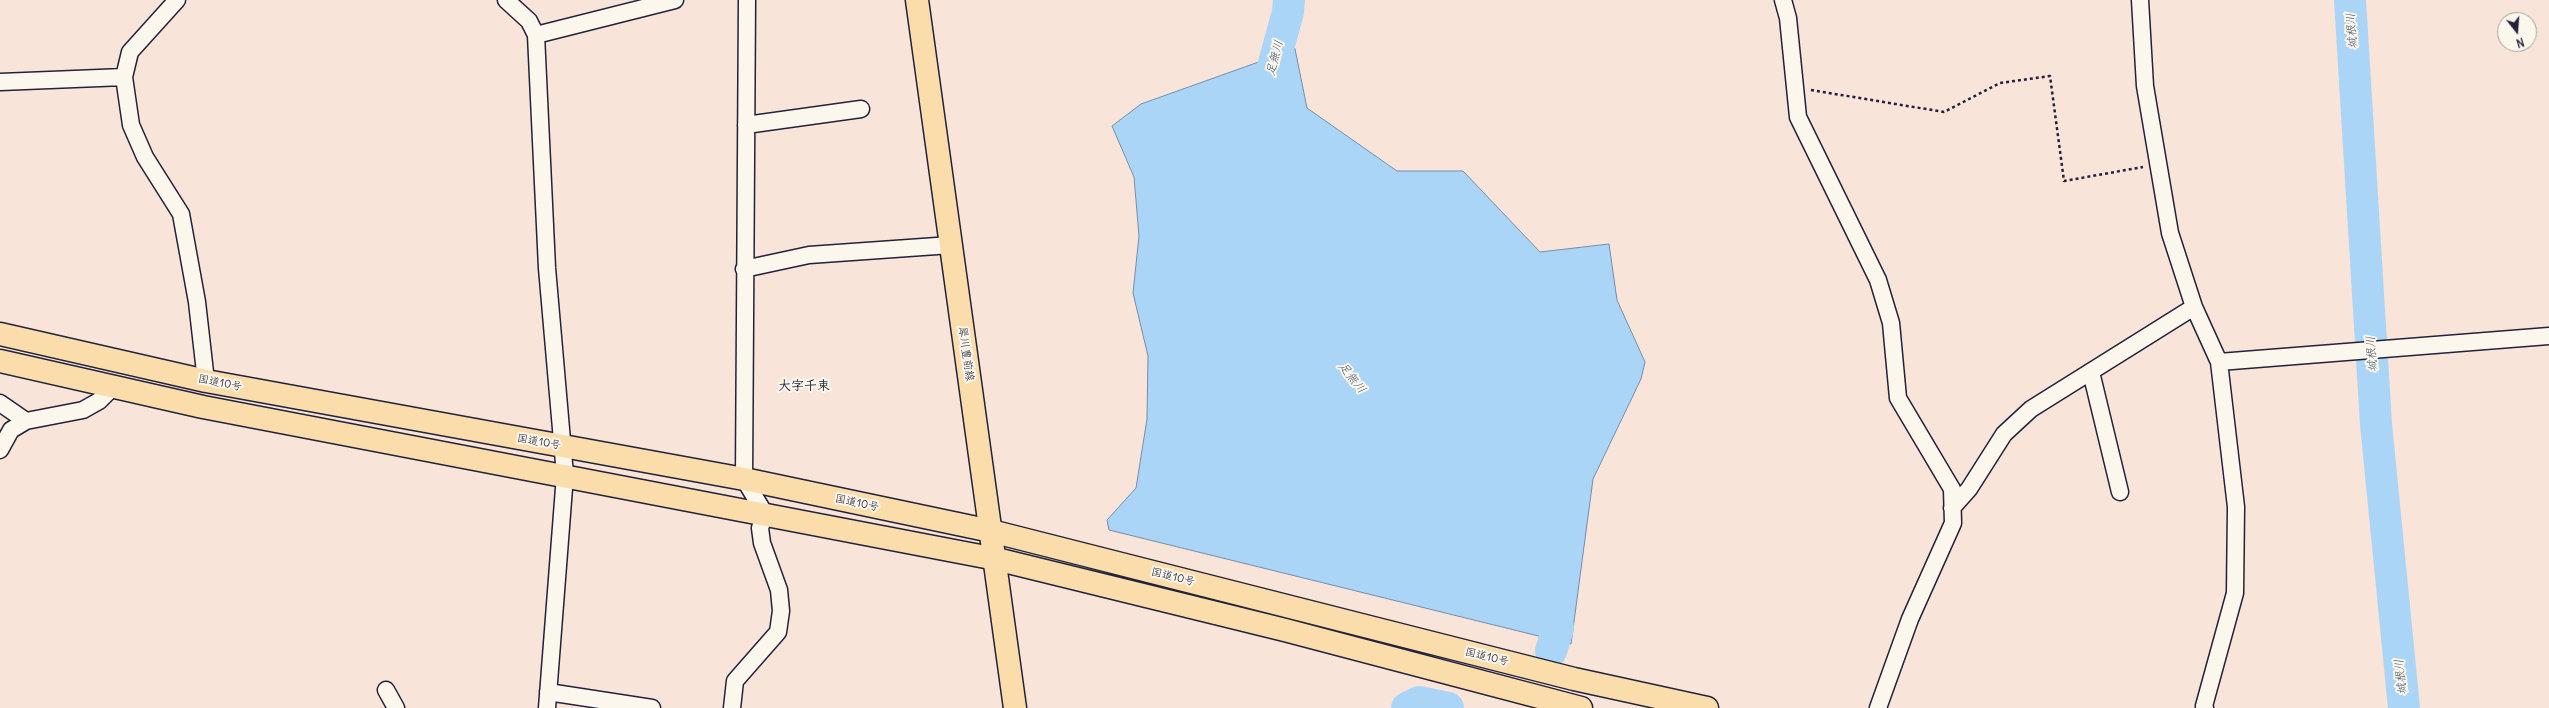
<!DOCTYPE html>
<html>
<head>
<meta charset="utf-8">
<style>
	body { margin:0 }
	#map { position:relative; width:2549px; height:708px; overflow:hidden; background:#f8e4d9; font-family:Delius,sans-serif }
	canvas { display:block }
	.north { position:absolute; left:2497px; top:12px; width:40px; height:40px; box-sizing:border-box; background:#fbf7ec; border:1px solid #a4a2a5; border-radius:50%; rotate:163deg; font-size:11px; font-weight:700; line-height:16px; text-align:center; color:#22223b }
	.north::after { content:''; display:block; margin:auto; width:14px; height:18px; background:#22223b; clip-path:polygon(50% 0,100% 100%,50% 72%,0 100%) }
</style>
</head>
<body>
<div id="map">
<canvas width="2549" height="708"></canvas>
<div class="north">N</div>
</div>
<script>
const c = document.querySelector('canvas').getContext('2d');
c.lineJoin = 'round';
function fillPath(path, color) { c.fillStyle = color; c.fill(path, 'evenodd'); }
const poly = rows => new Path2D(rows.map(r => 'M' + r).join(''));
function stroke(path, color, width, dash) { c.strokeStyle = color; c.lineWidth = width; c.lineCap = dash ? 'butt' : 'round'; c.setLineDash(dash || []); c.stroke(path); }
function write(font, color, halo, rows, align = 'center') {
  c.font = font + ' Delius,"Klee One",sans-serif'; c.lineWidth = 4; c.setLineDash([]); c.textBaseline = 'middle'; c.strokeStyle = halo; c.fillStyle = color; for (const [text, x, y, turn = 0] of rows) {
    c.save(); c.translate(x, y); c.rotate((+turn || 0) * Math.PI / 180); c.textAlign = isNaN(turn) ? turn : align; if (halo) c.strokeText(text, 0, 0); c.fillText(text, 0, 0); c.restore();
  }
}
const water = poly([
	[1295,49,1307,108,1397,171,1463,171,1540,252,1609,244,1617,300,1645,362,1641,379,1593,479,1571,644,1109,530,1107,520,1136,488,1147,419,1148,356,1133,293,1139,236,1134,177,1112,126,1141,104,1295,49]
]);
fillPath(water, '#abd5f6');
stroke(water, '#748dab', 1);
stroke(poly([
	[2350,0,2376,424,2404,708],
	[1270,98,1269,81,1288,12,1289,0],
	[1538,603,1558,628,1551,651],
	[1407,708,1419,702,1448,708]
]), '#abd5f6', 32);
const minor = poly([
	[177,0,130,52,124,77,131,125,145,157,181,214,197,302,206,381],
	[506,0,529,21,536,35,547,268,565,475,547,708],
	[1783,0,1788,18,1798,117,1878,280,1891,323,1898,398,1952,489,1953,523,1910,619,1878,708],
	[2140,0,2145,86,2170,233,2194,307,2219,362,2236,507,2235,593,2204,706,2205,708],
	[536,35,675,0],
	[0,82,124,77],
	[746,125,861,109],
	[744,269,809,255,951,245],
	[2219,362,2549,336],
	[2091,372,2120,492],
	[0,403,26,421],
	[0,450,11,430,26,421,83,410,99,401,112,388],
	[1952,508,1969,489,2004,434,2031,409,2194,307],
	[386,690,396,708],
	[548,692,652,708],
	[732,708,735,681,778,632,781,611,779,590,762,543,760,528,765,514,744,479,747,0]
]);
const primary = poly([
	[917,0,1015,708]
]);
const trunk = poly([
	[0,334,206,381,744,479,991,531,1574,679,1707,708],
	[0,361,203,407,996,559,1285,630,1581,708]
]);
stroke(minor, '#22223b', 19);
stroke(primary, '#22223b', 25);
stroke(trunk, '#22223b', 25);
stroke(poly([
	[1811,90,1944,112,2000,83,2050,76,2064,181,2143,167]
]), '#22223b', 2.5, [3, 3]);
stroke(minor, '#fbf7ec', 16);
stroke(primary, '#faddab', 22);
stroke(trunk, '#faddab', 22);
write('11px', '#22223b', '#fbf7ec', [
	["犀川豊前線",966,354,82],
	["国道10号",220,383,11],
	["国道10号",539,442,10],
	["国道10号",857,503,12],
	["国道10号",1173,577,14],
	["国道10号",1487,657,14]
]);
write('italic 12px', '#4b5873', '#fbf7ec', [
	["城根川",2352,31,-94],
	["足無川",1275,58,-76],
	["城根川",2372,354,-94],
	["足無川",1352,378,51],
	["城根川",2401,677,-96]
]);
write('bold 13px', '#22223b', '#fbf7ec', [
	["大字千束",804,386]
]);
</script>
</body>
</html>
